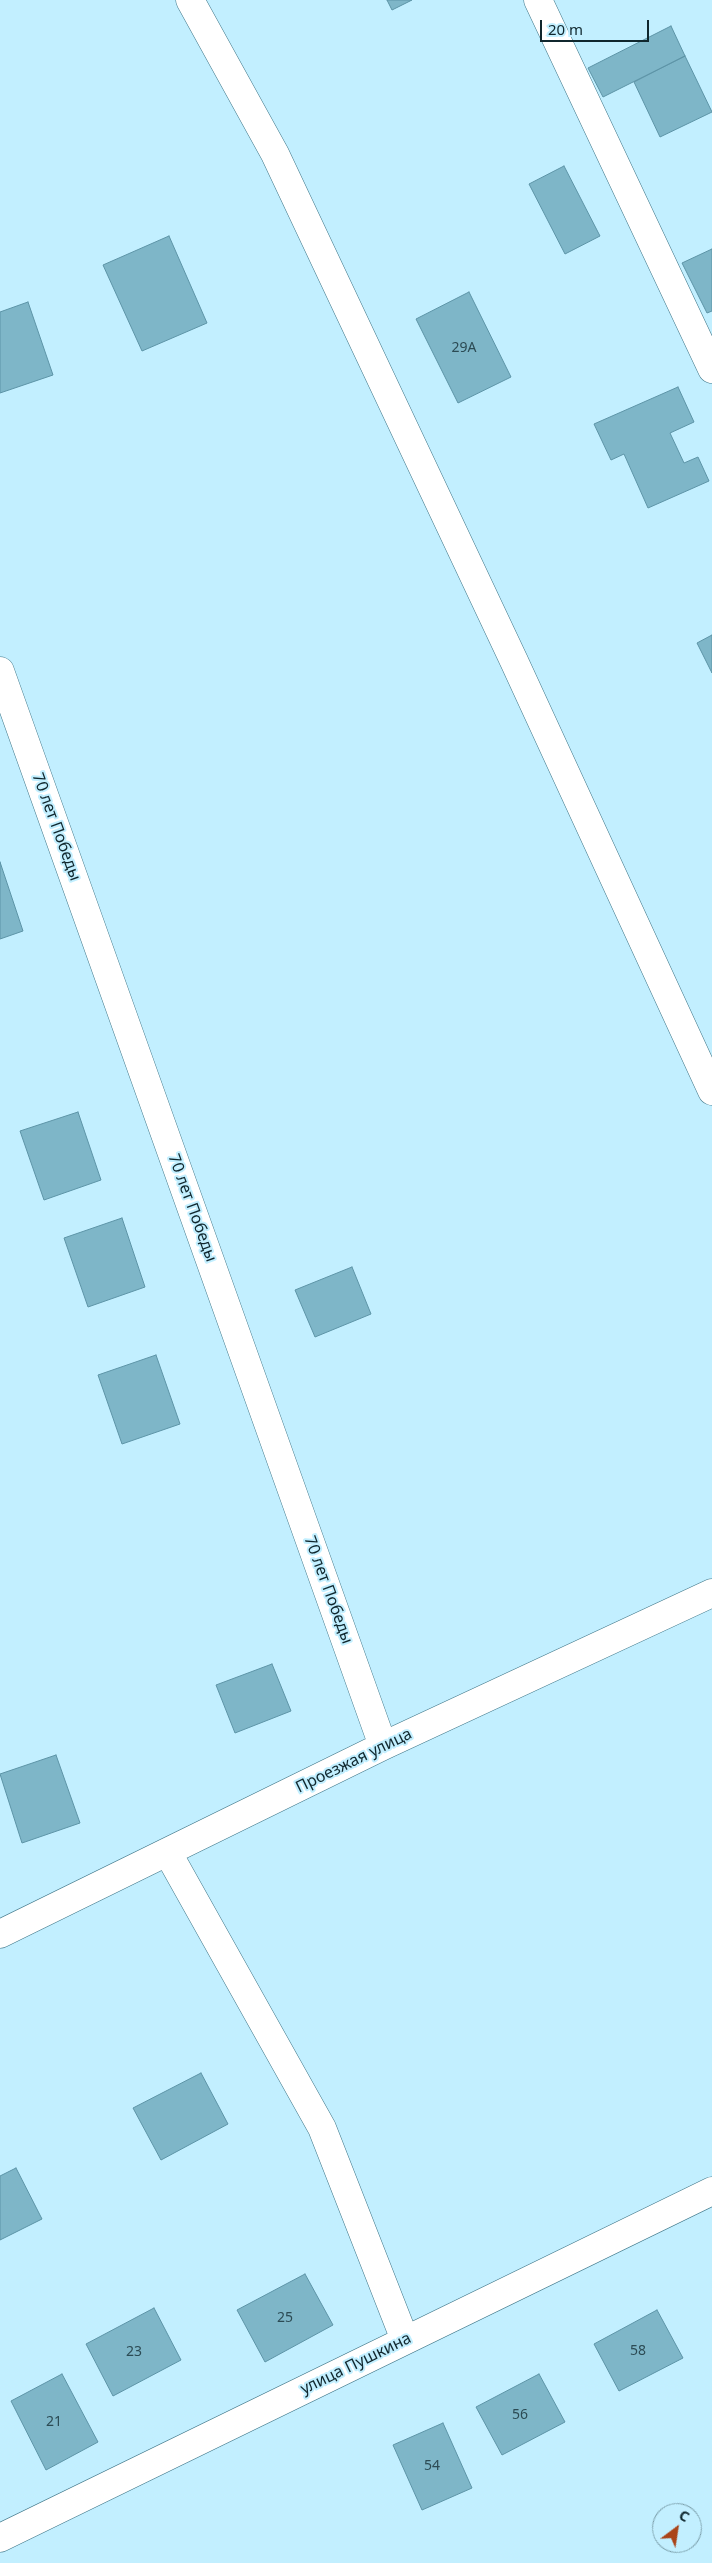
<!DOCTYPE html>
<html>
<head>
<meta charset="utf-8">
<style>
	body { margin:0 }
	#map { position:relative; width:712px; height:2563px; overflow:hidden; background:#c2efff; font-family:"Noto Sans",sans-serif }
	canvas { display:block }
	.north { position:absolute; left:652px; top:2503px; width:50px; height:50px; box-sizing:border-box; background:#c2efff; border:1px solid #7b9fab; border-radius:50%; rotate:31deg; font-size:14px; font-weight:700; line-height:20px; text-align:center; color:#10272e }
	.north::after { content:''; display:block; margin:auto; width:18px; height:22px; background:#aa4419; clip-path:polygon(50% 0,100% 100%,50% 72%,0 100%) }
	.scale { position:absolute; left:540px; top:20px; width:109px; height:22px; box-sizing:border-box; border:2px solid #10272e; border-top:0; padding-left:6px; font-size:15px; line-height:18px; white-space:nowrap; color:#10272e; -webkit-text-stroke:4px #c2efff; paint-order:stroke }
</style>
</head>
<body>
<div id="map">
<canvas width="712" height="2563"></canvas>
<div class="north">С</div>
<div class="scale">20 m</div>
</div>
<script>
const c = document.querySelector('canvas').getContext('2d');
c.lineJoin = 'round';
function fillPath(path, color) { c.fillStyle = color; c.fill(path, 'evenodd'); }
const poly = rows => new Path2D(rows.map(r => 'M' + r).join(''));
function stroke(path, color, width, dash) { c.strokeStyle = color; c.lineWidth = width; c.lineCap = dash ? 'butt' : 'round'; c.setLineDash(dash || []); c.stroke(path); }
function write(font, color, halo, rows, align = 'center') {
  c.font = font + ' "Noto Sans",sans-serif'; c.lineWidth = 4; c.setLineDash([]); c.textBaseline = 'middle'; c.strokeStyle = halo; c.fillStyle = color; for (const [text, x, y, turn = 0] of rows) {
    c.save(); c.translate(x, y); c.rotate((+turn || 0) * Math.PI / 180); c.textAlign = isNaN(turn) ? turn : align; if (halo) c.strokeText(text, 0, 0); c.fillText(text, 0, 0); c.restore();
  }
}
const building = poly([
	[387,0,412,0,392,10,387,0],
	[671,26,685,56,603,97,588,68,671,26],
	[685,56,712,112,660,137,634,82,685,56],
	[564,166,600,236,565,254,529,184,564,166],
	[169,236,207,323,142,351,103,265,169,236],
	[712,249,712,311,707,313,682,263,712,249],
	[469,292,511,377,458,403,416,319,469,292],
	[28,302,53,375,0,393,0,312,28,302],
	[678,387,694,422,670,433,684,463,698,457,709,481,648,508,624,454,611,460,594,424,678,387],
	[712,635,712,673,697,643,712,635],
	[0,862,23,931,0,939,0,862],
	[78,1112,101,1180,44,1200,20,1131,78,1112],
	[122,1218,145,1287,88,1307,64,1238,122,1218],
	[352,1267,371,1314,315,1337,295,1290,352,1267],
	[156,1355,180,1424,122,1444,98,1375,156,1355],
	[272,1664,291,1711,235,1733,216,1685,272,1664],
	[56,1755,80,1823,22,1843,0,1774,56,1755],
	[201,2073,228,2124,161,2160,133,2108,201,2073],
	[16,2168,42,2219,0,2240,0,2176,16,2168],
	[305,2274,333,2325,265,2362,237,2310,305,2274],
	[154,2308,181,2360,113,2396,86,2344,154,2308],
	[657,2310,683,2358,619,2391,594,2344,657,2310],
	[62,2374,98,2442,46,2470,11,2401,62,2374],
	[539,2374,565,2422,502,2455,476,2407,539,2374],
	[443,2423,472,2488,422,2510,393,2445,443,2423]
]);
fillPath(building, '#7eb6c8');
stroke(building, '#5d94a7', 1);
const minor = poly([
	[190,0,275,154,514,661,712,1091],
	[538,0,712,369],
	[0,671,383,1746],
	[168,1853,322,2128,405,2340],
	[0,1934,383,1746,712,1593],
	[0,2538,712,2191]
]);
stroke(minor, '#3f7688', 29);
stroke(minor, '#fff', 28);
write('14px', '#2c4b54', null, [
	["29А",464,348],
	["25",285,2318],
	["58",638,2351],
	["23",134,2352],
	["56",520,2415],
	["21",54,2422],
	["54",432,2466]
]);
write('16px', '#10272e', '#c2efff', [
	["70 лет Победы",56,827,70],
	["70 лет Победы",192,1208,70],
	["70 лет Победы",328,1590,70],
	["Проезжая улица",354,1761,-26],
	["улица Пушкина",356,2364,-26]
]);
</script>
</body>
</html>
